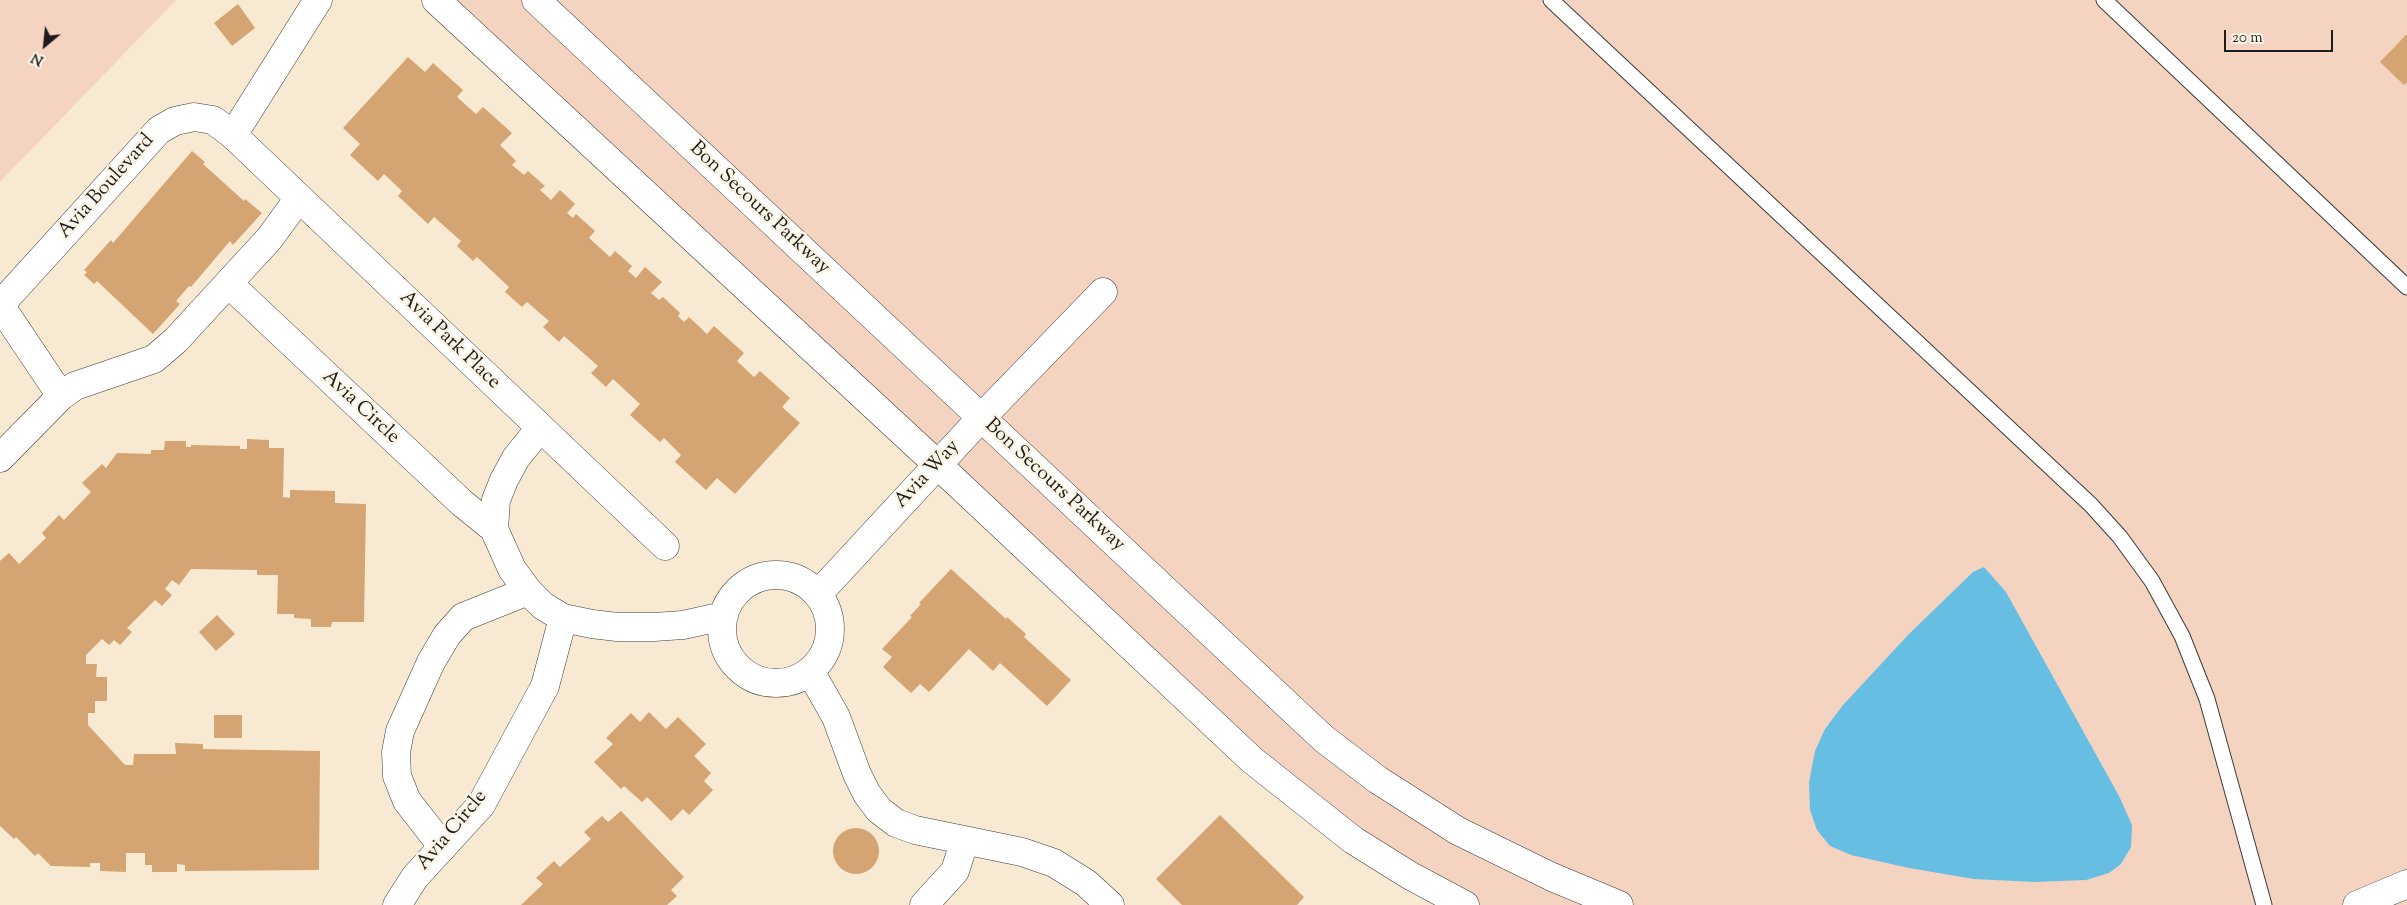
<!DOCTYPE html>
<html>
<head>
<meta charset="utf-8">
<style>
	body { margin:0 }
	#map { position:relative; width:2407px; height:905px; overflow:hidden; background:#f8e9d2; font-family:"Sorts Mill Goudy",serif }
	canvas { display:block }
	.north { position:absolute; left:20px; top:20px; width:50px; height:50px; -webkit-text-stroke:4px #fcf5e5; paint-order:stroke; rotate:208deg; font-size:14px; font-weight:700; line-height:20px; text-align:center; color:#1c1c1c }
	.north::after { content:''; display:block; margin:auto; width:18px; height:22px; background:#1c1c1c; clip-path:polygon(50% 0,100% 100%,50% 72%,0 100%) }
	.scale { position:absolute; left:2224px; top:30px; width:109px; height:22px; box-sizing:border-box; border:2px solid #1c1c1c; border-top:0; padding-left:6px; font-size:15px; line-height:18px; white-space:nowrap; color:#1c1c1c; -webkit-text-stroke:4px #fcf5e5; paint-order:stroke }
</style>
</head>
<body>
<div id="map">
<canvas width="2407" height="905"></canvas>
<div class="north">N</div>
<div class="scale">20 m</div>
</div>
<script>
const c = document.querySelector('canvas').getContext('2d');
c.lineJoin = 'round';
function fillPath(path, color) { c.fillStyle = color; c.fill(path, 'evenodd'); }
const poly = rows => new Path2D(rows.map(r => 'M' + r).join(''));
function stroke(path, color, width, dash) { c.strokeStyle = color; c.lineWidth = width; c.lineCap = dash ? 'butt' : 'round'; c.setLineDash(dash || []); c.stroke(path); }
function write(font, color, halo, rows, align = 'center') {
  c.font = font + ' "Sorts Mill Goudy",serif'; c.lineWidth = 5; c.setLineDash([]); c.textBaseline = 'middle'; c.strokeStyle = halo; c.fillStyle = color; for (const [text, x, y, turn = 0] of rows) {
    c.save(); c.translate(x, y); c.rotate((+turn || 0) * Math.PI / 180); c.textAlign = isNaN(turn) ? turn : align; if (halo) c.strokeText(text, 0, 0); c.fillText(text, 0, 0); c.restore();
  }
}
fillPath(poly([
	[0,0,176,0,0,182],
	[440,0,2407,0,2407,905,1460,905,1331,826]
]), '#f5d3c1');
fillPath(poly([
	[1984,567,2006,592,2119,796,2132,825,2131,847,2121,864,2109,873,2086,880,2034,882,1974,879,1909,868,1851,855,1830,846,1817,830,1810,810,1809,782,1815,751,1825,729,1843,705,1909,634,1973,572]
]), '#66bee3');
fillPath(poly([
	[238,4,255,28,232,46,214,23],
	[2407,34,2407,82,2404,85,2380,62],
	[408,57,425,72,433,63,463,90,457,97,476,114,483,107,512,133,500,145,516,161,512,165,524,175,528,171,545,186,540,190,551,200,560,190,575,204,567,213,573,218,576,214,595,231,589,238,610,257,615,251,632,266,628,271,636,278,645,267,662,282,651,293,659,300,663,297,680,313,678,316,684,322,689,317,707,334,714,326,744,353,737,361,754,377,760,371,790,398,782,407,800,423,735,494,717,478,706,490,675,462,681,455,664,438,660,442,630,415,640,404,613,379,606,387,591,373,598,366,564,336,559,342,543,327,549,321,527,302,522,307,505,292,509,287,477,257,473,261,457,246,461,241,434,217,428,224,398,196,402,191,384,174,378,181,350,155,360,144,343,128],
	[192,151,205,162,203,164,244,201,245,199,262,213,233,245,230,241,191,287,189,286,176,301,180,304,153,334,97,281,94,284,84,275,87,272,84,270,111,240,113,243],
	[247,439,269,440,269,448,284,448,283,497,290,498,290,490,335,491,335,503,366,504,364,622,332,622,331,627,311,627,311,619,294,618,294,614,277,614,278,575,257,575,257,570,191,569,179,585,172,580,165,589,172,595,162,606,155,600,127,628,132,632,120,645,114,640,109,645,102,639,86,655,86,664,97,664,96,677,107,677,107,701,95,701,95,713,88,713,88,725,125,765,133,765,134,754,176,754,175,743,203,744,203,749,320,751,319,870,185,871,185,865,177,864,177,872,152,872,152,865,145,865,145,853,126,853,126,872,100,871,100,863,90,863,90,867,51,866,38,853,35,856,16,837,14,839,0,826,0,561,9,553,19,564,46,538,42,533,59,515,64,520,91,492,82,483,102,464,106,468,117,453,151,454,151,450,164,450,165,441,186,441,186,447,191,447,191,445,240,446,240,449,247,449],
	[951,569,1006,619,1007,617,1026,634,1024,637,1071,680,1047,706,1000,663,993,671,969,649,929,692,920,684,911,693,883,667,892,657,882,649,912,617,910,616,921,604,919,603],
	[217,615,235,634,216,651,199,632],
	[649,712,666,729,678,717,706,744,694,756,711,773,704,781,713,790,689,815,683,809,671,821,647,797,642,802,624,786,621,789,594,762,613,744,606,738,631,713,640,722],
	[214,715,242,715,242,738,214,738],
	[621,811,684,877,671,890,677,896,667,905,521,905,543,884,536,878,554,861,560,867,591,839,584,832,602,816,608,822],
	[1220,815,1304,897,1297,905,1182,905,1156,879],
	'833 851a23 23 0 1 1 46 0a23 23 0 1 1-46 0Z'
]), '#d4a472');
const service = poly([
	[1551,0,2091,505,2120,537,2152,581,2182,636,2207,699,2264,905],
	[2104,0,2407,287]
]);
const minor = poly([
	[436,0,938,465,1252,760,1353,840,1409,875,1465,905],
	[536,0,1324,739,1378,780,1458,831,1552,877,1619,905],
	[233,135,318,0],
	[229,284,462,503,494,529],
	[0,305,159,130,175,121,194,117,213,120,233,135,665,546],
	[0,305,61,396],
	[540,428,516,458,504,480,496,500,494,529,512,569,528,591,543,606,563,618,592,624,617,627,654,627,683,625,724,616],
	[0,458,61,396,75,386,154,359,176,340,269,239,299,198],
	'722 629a54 54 0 1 1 108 0a54 54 0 1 1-108 0Z',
	[818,594,982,417,1103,292],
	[810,671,836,717,857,774,867,794,879,810,896,823,915,830,1022,852,1054,863,1086,883,1110,905],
	[443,847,407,801,397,776,396,752,400,731,431,662,447,635,463,617,528,591],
	[397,905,415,877,481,805,545,686,563,618],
	[924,905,955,871,965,840],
	[2357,905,2407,884]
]);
stroke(service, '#3d3b37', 17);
stroke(minor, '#3d3b37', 29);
stroke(service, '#fff', 15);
stroke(minor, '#fff', 28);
write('20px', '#1c1c1c', '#fcf5e5', [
	["Avia Boulevard",107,187,-48],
	["Bon Secours Parkway",759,209,43],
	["Avia Park Place",449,341,44],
	["Avia Circle",360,408,43],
	["Avia Way",928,475,-47],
	["Bon Secours Parkway",1054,486,43],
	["Avia Circle",453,831,-50]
]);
</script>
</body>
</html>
